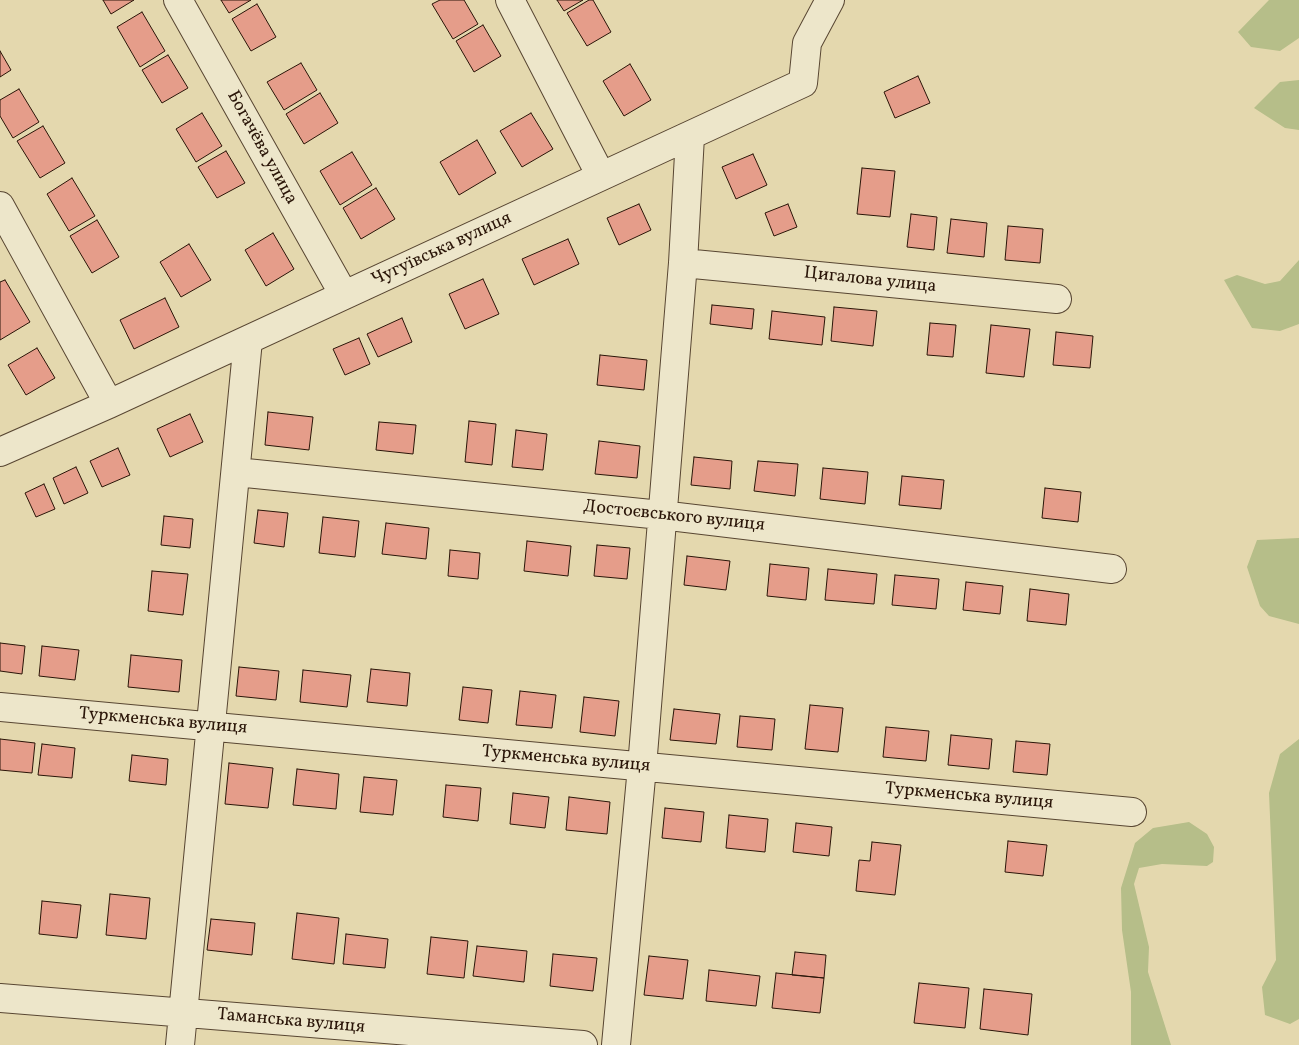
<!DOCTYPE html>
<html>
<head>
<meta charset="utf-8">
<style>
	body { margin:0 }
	canvas { display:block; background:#e4d8ae }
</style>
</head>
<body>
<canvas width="1299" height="1045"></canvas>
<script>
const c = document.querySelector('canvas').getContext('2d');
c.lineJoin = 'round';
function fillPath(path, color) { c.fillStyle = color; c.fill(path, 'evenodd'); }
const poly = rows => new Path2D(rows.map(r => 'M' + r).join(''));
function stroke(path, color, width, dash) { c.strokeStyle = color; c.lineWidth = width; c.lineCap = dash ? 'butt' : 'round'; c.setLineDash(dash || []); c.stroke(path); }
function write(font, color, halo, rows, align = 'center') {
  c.font = font + ' Vollkorn,serif'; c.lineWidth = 4.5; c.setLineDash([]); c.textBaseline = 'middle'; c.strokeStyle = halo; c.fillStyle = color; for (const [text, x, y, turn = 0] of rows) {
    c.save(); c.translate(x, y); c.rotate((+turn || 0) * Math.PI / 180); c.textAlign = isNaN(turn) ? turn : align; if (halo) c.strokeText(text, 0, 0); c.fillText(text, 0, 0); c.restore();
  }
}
fillPath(poly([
	[1269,0,1299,0,1299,38,1280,51,1251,47,1238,32],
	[1299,80,1299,130,1285,128,1254,108,1280,82],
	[1299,260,1299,324,1280,331,1252,328,1224,280,1237,275,1265,284,1280,281],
	[1299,538,1299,624,1269,616,1260,606,1247,567,1257,540],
	[1299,739,1299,1019,1290,1024,1265,1015,1262,987,1276,960,1269,793,1280,754],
	[1189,822,1207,834,1214,847,1213,862,1207,866,1162,864,1139,868,1134,884,1149,947,1148,972,1171,1045,1131,1045,1131,992,1122,930,1121,888,1135,843,1153,828]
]), '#b6be89');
const building = poly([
	[103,0,134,0,111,14,103,0],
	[221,0,251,0,229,13,221,0],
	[440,0,464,0,478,24,453,39,432,4,440,0],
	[557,0,583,0,564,11,557,0],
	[589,0,593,0,611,32,587,46,567,13,589,0],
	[257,4,276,37,251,51,232,19,257,4],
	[142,12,165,51,140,67,117,27,142,12],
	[483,25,501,56,474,72,456,41,483,25],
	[0,51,11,70,0,77,0,51],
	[168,55,188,88,162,103,142,70,168,55],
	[301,63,317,90,284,110,267,82,301,63],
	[630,64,651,100,624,116,603,81,630,64],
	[918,76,930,103,895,118,884,92,918,76],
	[19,89,39,122,13,138,0,116,0,100,19,89],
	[320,93,338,123,304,144,286,114,320,93],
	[202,113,222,146,196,162,176,129,202,113],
	[531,113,553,149,522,167,500,131,531,113],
	[43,126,65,163,40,178,17,141,43,126],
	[477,140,496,173,459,195,440,162,477,140],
	[226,151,245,183,217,198,198,167,226,151],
	[352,152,372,185,340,205,320,171,352,152],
	[753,154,767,185,736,199,722,167,753,154],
	[862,168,895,171,890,217,857,214,862,168],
	[72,178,95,216,69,231,47,194,72,178],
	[376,188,395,219,361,239,343,208,376,188],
	[639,204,651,230,619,245,607,218,639,204],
	[788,204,797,227,774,236,765,213,788,204],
	[911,214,937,217,934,250,907,247,911,214],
	[951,219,987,223,984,257,947,253,951,219],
	[97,220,119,257,92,273,70,236,97,220],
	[1008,226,1043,229,1040,263,1005,260,1008,226],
	[273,233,294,269,266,286,245,250,273,233],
	[568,239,579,264,534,285,522,259,568,239],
	[189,244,211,280,181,297,160,262,189,244],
	[483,279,499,314,465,329,449,294,483,279],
	[5,280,30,322,0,340,0,282,5,280],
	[165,298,179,327,134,349,120,320,165,298],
	[712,305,754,309,752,329,710,324,712,305],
	[834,307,877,311,873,346,831,341,834,307],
	[772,311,825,317,822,345,769,339,772,311],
	[402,318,412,342,378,357,367,334,402,318],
	[930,323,956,325,953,357,927,355,930,323],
	[991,325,1030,329,1024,377,986,373,991,325],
	[1056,332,1093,336,1090,368,1053,365,1056,332],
	[359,338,370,364,345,375,333,349,359,338],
	[37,348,55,378,26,395,8,365,37,348],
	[600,355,647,360,644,390,597,385,600,355],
	[268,412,313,417,309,450,265,445,268,412],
	[190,414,203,442,170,457,157,429,190,414],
	[469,421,496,424,492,465,465,462,469,421],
	[379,422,416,425,413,454,376,450,379,422],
	[516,430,547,434,543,470,512,467,516,430],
	[599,441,640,446,637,478,595,474,599,441],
	[118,448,130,475,102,487,90,461,118,448],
	[694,457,732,461,730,489,691,485,694,457],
	[758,461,798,464,795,496,754,491,758,461],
	[76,467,88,493,64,504,53,478,76,467],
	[823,468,868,472,865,504,820,499,823,468],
	[902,476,944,480,941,509,899,505,902,476],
	[44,484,55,509,36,517,25,493,44,484],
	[1045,488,1081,492,1078,522,1042,518,1045,488],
	[258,510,288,513,284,547,254,543,258,510],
	[164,516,193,519,190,548,161,545,164,516],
	[323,517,359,521,355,557,319,553,323,517],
	[386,523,429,528,426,559,382,554,386,523],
	[527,541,571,546,568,576,524,571,527,541],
	[597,545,630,548,627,579,594,576,597,545],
	[450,550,480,553,478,579,448,576,450,550],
	[687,556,730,561,726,590,684,585,687,556],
	[770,564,809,568,806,600,767,596,770,564],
	[828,569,877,574,874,604,825,600,828,569],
	[152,571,188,574,183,615,148,611,152,571],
	[895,575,939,579,936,609,892,605,895,575],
	[966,582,1003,586,1000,614,963,610,966,582],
	[1030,589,1069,594,1066,625,1027,621,1030,589],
	[0,643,25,646,22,674,0,671,0,643],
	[42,646,79,650,75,680,39,676,42,646],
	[131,655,182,660,179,692,128,687,131,655],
	[239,667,279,671,276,700,236,696,239,667],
	[371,669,410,673,407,706,367,702,371,669],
	[303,670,351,675,347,707,300,702,303,670],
	[463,687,492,690,488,723,459,720,463,687],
	[520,691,556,695,552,728,516,725,520,691],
	[584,697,619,701,615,736,580,732,584,697],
	[810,705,843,708,838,752,805,749,810,705],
	[674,709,720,714,716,744,670,740,674,709],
	[740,716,775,719,772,750,737,747,740,716],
	[886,727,929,731,926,761,883,757,886,727],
	[951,735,992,739,989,769,948,765,951,735],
	[0,739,35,743,32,773,0,770,0,739],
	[1016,741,1050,744,1047,775,1013,772,1016,741],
	[42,744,75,748,72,778,38,775,42,744],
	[132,755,168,759,166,785,129,781,132,755],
	[229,763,273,768,268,808,225,804,229,763],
	[297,769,339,774,336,809,293,805,297,769],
	[364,777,397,780,393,815,360,812,364,777],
	[446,785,481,788,478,821,443,817,446,785],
	[513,793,549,797,545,828,510,824,513,793],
	[569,797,610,802,607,834,566,830,569,797],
	[665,808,704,812,701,842,662,838,665,808],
	[729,815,768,819,765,852,726,848,729,815],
	[796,823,832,827,829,856,793,852,796,823],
	[1008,841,1047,845,1043,876,1005,872,1008,841],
	[872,842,901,845,895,895,856,891,859,860,870,861,872,842],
	[110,894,150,898,146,939,106,935,110,894],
	[42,901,81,905,77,938,39,934,42,901],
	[297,913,339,918,334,964,292,959,297,913],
	[211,919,255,923,252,955,207,950,211,919],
	[346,934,388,939,385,968,343,964,346,934],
	[431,937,468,941,464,978,427,974,431,937],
	[477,946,527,951,524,982,473,976,477,946],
	[795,952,826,955,824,978,792,975,795,952],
	[553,954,597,958,593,991,550,986,553,954],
	[649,956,688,960,683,999,644,995,649,956],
	[709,970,760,976,756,1006,706,1001,709,970],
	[776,973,824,978,820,1013,772,1008,776,973],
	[919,983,969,988,965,1028,914,1023,919,983],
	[984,989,1032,994,1028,1035,980,1029,984,989]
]);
fillPath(building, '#e59d8a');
stroke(building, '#2a1508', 1);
const minor = poly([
	[178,0,344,295],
	[510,0,601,176],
	[0,206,109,404],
	[683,263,1057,299],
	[0,452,109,404,803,83,807,43,830,0],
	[236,472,661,515,1112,569],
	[0,707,1132,812],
	[0,998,583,1045],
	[180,1045,248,340],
	[616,1045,642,767,683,263,690,136]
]);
stroke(minor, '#584632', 30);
stroke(minor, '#ede6ca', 28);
write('18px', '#2a1508', '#ede6ca', [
	["Богачёва улица",261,148,61],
	["Чугуївська вулиця",442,250,-25],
	["Цигалова улица",870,281,6],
	["Достоєвського вулиця",674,517,6],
	["Туркменська вулиця",163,722,5],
	["Туркменська вулиця",566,760,5],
	["Туркменська вулиця",969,797,5],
	["Таманська вулиця",291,1022,5]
]);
</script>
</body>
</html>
